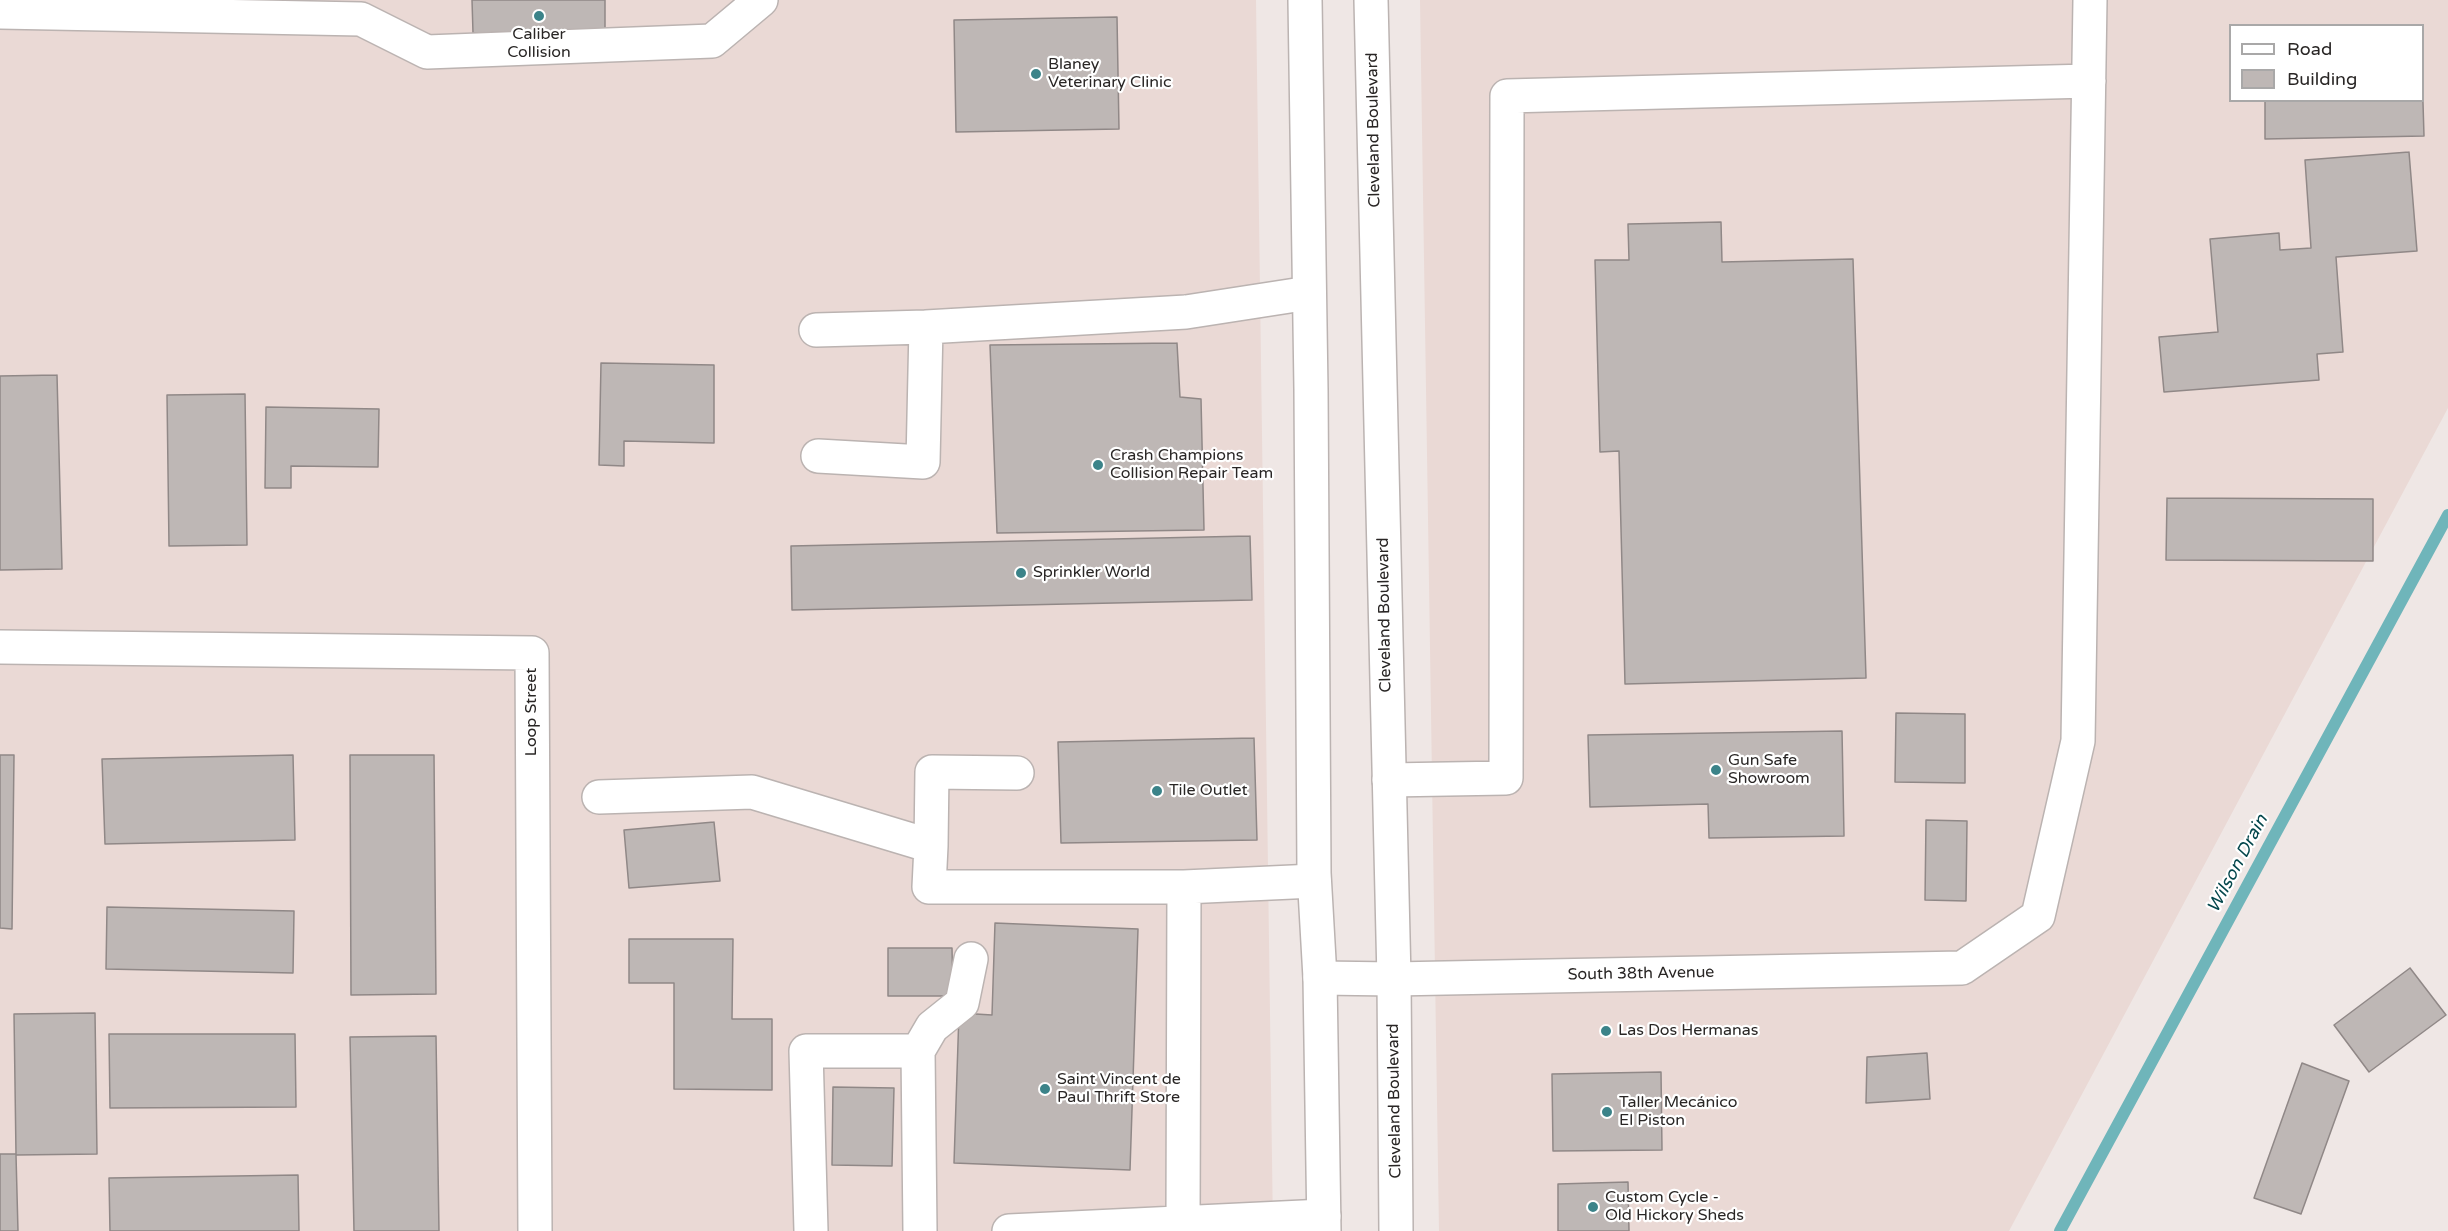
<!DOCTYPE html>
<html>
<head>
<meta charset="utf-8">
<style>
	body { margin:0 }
	#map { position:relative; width:2448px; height:1231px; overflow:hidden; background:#efe7e5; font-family:"Varela Round",sans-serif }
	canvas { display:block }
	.legend { position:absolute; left:2229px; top:24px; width:195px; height:78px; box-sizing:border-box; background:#fff; border:2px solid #a9a8a8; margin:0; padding:8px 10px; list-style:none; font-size:18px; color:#292625 }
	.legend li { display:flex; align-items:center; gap:12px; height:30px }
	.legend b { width:30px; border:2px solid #a9a8a8 }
</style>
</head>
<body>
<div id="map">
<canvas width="2448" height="1231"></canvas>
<ul class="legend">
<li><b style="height:8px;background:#fff"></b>Road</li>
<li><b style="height:16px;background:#beb7b5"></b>Building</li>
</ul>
</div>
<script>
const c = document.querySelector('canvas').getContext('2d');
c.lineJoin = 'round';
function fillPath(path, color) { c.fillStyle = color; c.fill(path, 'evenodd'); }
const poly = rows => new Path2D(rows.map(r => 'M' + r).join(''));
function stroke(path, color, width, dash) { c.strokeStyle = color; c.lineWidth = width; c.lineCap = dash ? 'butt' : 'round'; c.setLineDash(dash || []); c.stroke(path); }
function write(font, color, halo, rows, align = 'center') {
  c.font = font + ' "Varela Round",sans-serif'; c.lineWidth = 4.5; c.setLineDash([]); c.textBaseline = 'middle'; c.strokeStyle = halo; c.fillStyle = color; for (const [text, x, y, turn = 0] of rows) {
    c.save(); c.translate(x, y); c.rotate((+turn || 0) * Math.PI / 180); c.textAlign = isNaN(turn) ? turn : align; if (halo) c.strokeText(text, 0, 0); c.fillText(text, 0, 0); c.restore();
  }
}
fillPath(poly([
	[0,0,1256,0,1273,1231,0,1231],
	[1420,0,2448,0,2448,408,2009,1231,1439,1231],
	[2230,26,2422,26,2422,100,2230,100]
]), '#ead9d5');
stroke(poly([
	[2060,1231,2448,515]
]), '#6fb5ba', 12);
const building = poly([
	[472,0,605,0,605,31,473,33,472,0],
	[1117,17,1119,129,956,132,954,20,1117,17],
	[2422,70,2424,136,2265,139,2265,100,2422,100,2422,70],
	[2409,152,2417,251,2336,257,2343,352,2317,354,2319,380,2164,392,2159,337,2218,332,2210,239,2279,233,2280,250,2311,248,2305,160,2409,152],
	[1721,222,1722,262,1853,259,1866,678,1625,684,1619,451,1600,452,1595,260,1629,260,1628,224,1721,222],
	[1177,343,1180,397,1201,399,1204,530,997,533,990,345,1177,343],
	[601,363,714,365,714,443,624,441,624,466,599,465,601,363],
	[57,375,62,569,0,570,0,376,57,375],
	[245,394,247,545,169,546,167,395,245,394],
	[266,407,379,409,378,467,291,466,291,488,265,488,266,407],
	[2167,498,2373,499,2373,561,2166,560,2167,498],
	[1250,536,1252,600,792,610,791,546,1250,536],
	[1896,713,1965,714,1965,783,1895,782,1896,713],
	[1842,731,1844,836,1709,838,1708,804,1590,807,1588,735,1842,731],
	[1254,738,1257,840,1061,843,1058,742,1254,738],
	[0,755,14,755,12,929,0,928,0,755],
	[293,755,295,840,105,844,102,759,293,755],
	[350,755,434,755,436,994,351,995,350,755],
	[1926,820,1967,821,1966,901,1925,900,1926,820],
	[714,822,720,881,629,888,624,830,714,822],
	[107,907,294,911,293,973,106,969,107,907],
	[995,923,1138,929,1130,1170,954,1163,959,1013,992,1015,995,923],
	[629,939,733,939,732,1019,772,1019,772,1090,674,1089,674,983,629,983,629,939],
	[888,948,952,948,953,996,888,996,888,948],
	[2410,968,2446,1015,2369,1072,2334,1025,2410,968],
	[95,1013,97,1154,16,1155,18,1231,0,1231,0,1154,16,1154,14,1014,95,1013],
	[109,1034,295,1034,296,1107,110,1108,109,1034],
	[436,1036,439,1231,354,1231,350,1037,436,1036],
	[1927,1053,1930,1099,1866,1103,1867,1057,1927,1053],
	[2302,1063,2349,1081,2301,1214,2254,1198,2302,1063],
	[1661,1072,1662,1150,1553,1151,1552,1074,1661,1072],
	[833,1087,894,1088,892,1166,832,1165,833,1087],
	[298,1175,299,1231,110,1231,109,1178,298,1175],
	[1628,1182,1629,1231,1558,1231,1558,1184,1628,1182]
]);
fillPath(building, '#beb7b5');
stroke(building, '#908887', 1.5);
const minor = poly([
	[0,12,361,19,427,52,712,41,761,0],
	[816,330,926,327],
	[818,456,923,462,926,327,1186,312,1309,293],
	[0,647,532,653,535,1231],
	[1389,780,1506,778,1507,96,2089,81],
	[599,797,752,792,931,846,929,887,1184,887],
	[931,846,932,772,1017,773],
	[1320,978,1394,979,1962,968,2038,916,2078,741,2090,0],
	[918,1051,932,1027,962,1003,971,959],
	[1183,1222,1184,887,1314,881],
	[811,1231,806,1051,918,1051,920,1231],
	[1009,1231,1324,1216]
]);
const major = poly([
	[1305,0,1311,389,1314,873,1320,978,1324,1231],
	[1371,0,1394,979,1396,1231]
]);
stroke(minor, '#bbb3b1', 36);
stroke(major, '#bbb3b1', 36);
stroke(minor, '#fff', 33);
stroke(major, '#fff', 33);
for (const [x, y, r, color] of [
	[539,16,6,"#3b8389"],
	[1036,74,6,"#3b8389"],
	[1098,465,6,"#3b8389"],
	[1021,573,6,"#3b8389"],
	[1716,770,6,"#3b8389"],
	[1157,791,6,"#3b8389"],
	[1606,1031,6,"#3b8389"],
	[1045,1089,6,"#3b8389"],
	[1607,1112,6,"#3b8389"],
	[1593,1207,6,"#3b8389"]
]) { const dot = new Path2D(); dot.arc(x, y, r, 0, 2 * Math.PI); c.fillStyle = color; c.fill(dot); stroke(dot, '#fff', 2); }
write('16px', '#292625', '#fff', [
	["Caliber",539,35,"center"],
	["Collision",539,53,"center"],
	["Blaney",1048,65],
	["Veterinary Clinic",1048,83],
	["Crash Champions",1110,456],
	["Collision Repair Team",1110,474],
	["Sprinkler World",1033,573],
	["Gun Safe",1728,761],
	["Showroom",1728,779],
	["Tile Outlet",1169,791],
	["Las Dos Hermanas",1618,1031],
	["Saint Vincent de",1057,1080],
	["Paul Thrift Store",1057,1098],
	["Taller Mecánico",1619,1103],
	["El Piston",1619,1121],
	["Custom Cycle -",1605,1198],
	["Old Hickory Sheds",1605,1216]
], 'left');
write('16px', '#292625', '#fff', [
	["Cleveland Boulevard",1374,130,-91],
	["Cleveland Boulevard",1385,615,-91],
	["Loop Street",532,712,-90],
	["South 38th Avenue",1641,974,-1],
	["Cleveland Boulevard",1395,1101,-91]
]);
write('italic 18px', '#04474c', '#fff', [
	["Wilson Drain",2238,864,-62]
]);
</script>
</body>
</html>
